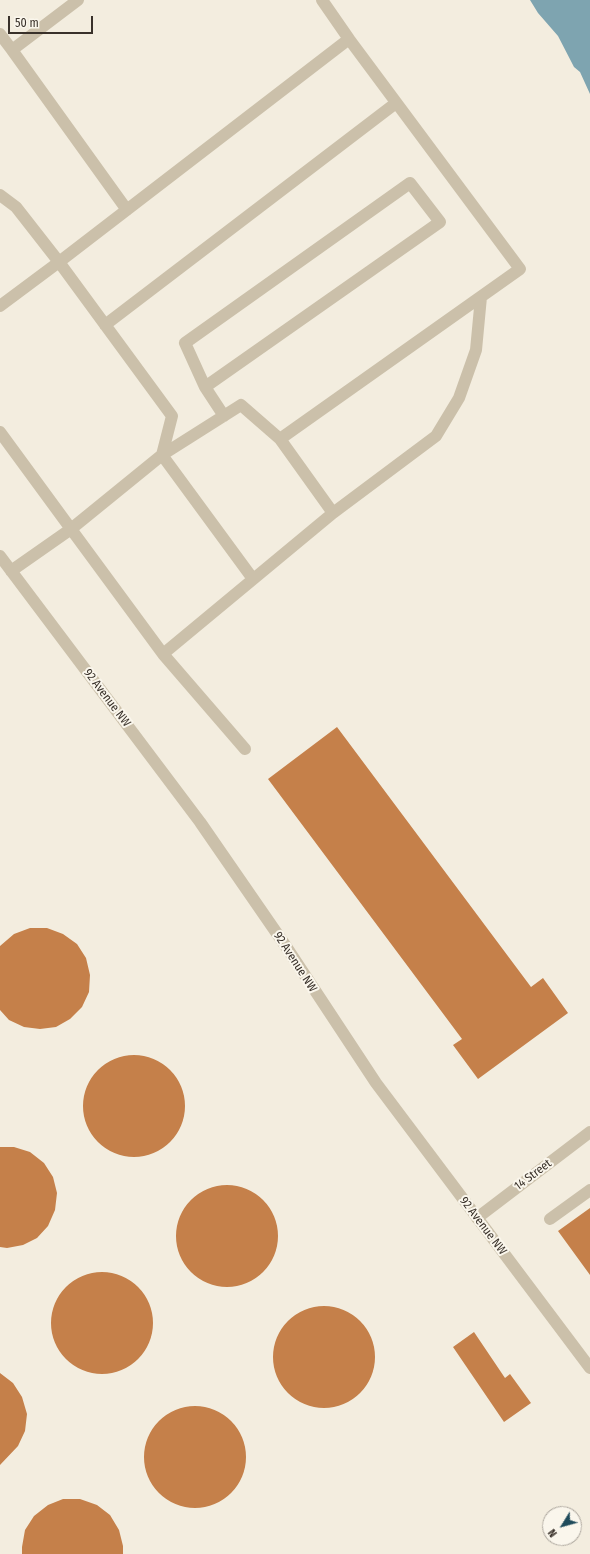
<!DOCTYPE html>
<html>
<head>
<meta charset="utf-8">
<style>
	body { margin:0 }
	#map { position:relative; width:590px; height:1554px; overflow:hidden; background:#f3eddf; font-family:"Fira Sans Condensed",sans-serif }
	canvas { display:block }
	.north { position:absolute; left:542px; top:1506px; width:40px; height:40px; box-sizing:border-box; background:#faf6ec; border:1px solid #ada79e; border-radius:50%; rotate:233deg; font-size:11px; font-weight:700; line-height:16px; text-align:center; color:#39312a }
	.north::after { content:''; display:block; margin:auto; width:14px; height:18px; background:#1f4b5b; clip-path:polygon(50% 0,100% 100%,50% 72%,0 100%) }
	.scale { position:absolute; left:8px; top:16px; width:85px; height:18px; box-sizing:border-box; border:2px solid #39312a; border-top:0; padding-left:5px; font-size:12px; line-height:14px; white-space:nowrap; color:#39312a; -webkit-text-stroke:3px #faf6ec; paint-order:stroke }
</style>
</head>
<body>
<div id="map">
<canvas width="590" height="1554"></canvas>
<div class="north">N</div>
<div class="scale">50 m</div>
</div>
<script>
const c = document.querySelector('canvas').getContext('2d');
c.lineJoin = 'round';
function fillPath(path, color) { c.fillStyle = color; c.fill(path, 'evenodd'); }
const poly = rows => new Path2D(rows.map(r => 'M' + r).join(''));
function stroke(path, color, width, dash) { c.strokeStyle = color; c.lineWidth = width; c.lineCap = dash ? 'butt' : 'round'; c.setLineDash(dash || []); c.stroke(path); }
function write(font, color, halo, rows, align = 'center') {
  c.font = font + ' "Fira Sans Condensed",sans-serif'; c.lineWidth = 4; c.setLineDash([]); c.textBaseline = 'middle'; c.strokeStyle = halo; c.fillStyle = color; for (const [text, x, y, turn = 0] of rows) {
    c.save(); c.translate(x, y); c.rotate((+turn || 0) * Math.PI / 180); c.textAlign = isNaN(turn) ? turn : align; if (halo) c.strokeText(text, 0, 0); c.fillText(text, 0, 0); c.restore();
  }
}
fillPath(poly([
	[530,0,590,0,590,94,580,72,574,67,558,36,538,13]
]), '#7ea4b0');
fillPath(poly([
	[337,727,531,987,543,978,568,1013,478,1079,453,1045,462,1039,268,779],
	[30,928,47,928,63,934,77,944,86,958,90,975,89,992,82,1007,70,1019,56,1027,40,1029,24,1027,9,1020,0,1010,0,946,14,934],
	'83 1106a51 51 0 1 1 102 0a51 51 0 1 1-102 0Z',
	[0,1147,14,1147,30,1152,44,1163,53,1177,57,1193,55,1210,48,1226,37,1238,23,1245,7,1248,0,1247],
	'176 1236a51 51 0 1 1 102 0a51 51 0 1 1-102 0Z',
	[590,1208,590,1275,558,1231],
	'51 1323a51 51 0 1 1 102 0a51 51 0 1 1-102 0Z',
	'273 1357a51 51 0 1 1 102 0a51 51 0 1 1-102 0Z',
	[474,1332,505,1378,510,1374,531,1403,504,1422,453,1347],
	[0,1373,13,1383,22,1397,27,1414,25,1431,18,1446,0,1465],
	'144 1457a51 51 0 1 1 102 0a51 51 0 1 1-102 0Z',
	[63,1499,80,1499,97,1505,110,1515,119,1530,123,1546,123,1554,22,1554,22,1547,25,1530,34,1516,48,1505]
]), '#c5804a');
stroke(poly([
	[78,0,12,50,127,210],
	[322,0,349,39],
	[0,34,12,50],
	[0,195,16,207,59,262,0,306],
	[105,325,396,103],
	[205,387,185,343,410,183,440,222,205,387,224,416],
	[0,432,71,529,162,455,241,405,280,439,333,513,163,654,71,529,11,571],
	[333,513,436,436,459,398,476,350,481,297],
	[0,556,200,822,287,948,376,1083,590,1368],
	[253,579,162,455,172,416,59,262,349,39,520,269,280,439],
	[163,654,245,749],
	[477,1218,590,1132],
	[550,1219,590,1190]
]), '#cbc0aa', 12);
write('12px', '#39312a', '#faf6ec', [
	["92 Avenue NW",107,698,53],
	["92 Avenue NW",295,962,57],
	["14 Street",533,1175,-37],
	["92 Avenue NW",483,1226,53]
]);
</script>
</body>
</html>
